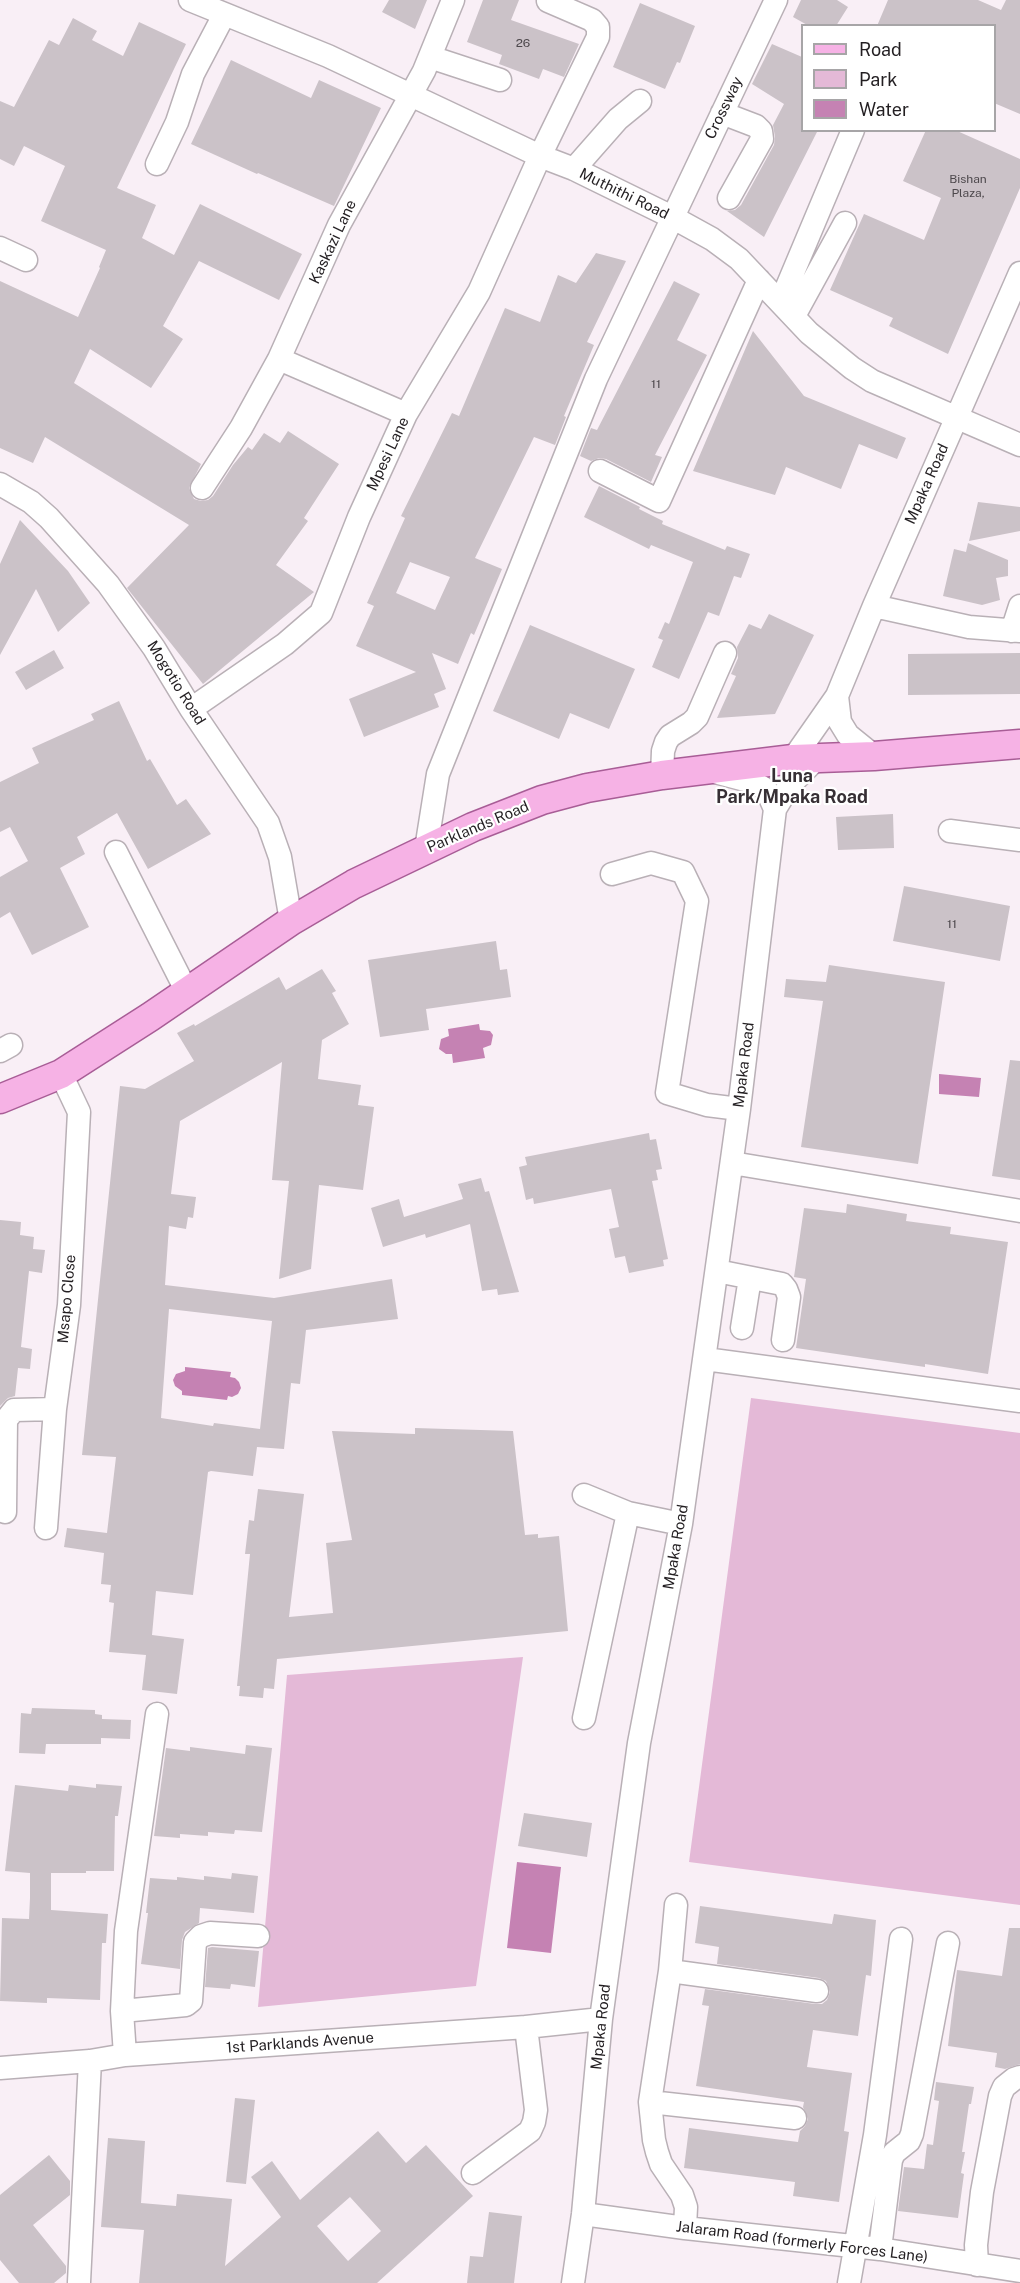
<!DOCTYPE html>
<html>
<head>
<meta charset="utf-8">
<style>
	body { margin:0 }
	#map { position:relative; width:1020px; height:2283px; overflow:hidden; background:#f9eff6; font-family:"Public Sans",sans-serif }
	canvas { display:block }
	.legend { position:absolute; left:801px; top:24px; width:195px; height:108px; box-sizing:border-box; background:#fff; border:2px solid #a7a5a7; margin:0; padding:8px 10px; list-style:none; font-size:18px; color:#231f22 }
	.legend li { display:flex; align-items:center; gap:12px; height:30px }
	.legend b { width:30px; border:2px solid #a7a5a7 }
</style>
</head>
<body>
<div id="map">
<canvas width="1020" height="2283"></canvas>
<ul class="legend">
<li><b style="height:8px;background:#f6b2e5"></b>Road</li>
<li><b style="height:16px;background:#e4b9d7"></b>Park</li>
<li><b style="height:16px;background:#c582b3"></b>Water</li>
</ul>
</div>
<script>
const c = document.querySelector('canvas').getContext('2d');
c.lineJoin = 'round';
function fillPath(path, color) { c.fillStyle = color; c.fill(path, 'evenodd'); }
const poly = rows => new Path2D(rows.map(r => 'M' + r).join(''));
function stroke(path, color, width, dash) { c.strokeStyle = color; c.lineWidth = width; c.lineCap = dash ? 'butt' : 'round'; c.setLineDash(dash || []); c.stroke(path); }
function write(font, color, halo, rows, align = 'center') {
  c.font = font + ' "Public Sans",sans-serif'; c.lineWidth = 4.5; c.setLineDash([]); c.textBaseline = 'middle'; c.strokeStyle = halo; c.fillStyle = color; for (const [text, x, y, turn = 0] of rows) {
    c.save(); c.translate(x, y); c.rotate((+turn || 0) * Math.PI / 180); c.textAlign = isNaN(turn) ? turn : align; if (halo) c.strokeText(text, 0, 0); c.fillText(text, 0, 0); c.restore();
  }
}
fillPath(poly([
	[751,1398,1020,1433,1020,1905,689,1862],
	[523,1657,476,1986,258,2007,287,1675]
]), '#e4b9d7');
fillPath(poly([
	[479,1024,480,1030,490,1031,493,1035,491,1045,483,1048,485,1058,453,1063,452,1054,446,1054,439,1049,441,1039,449,1036,448,1029],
	[939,1074,981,1078,979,1097,939,1094],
	[185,1367,231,1372,230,1377,235,1378,239,1382,241,1388,238,1394,232,1397,228,1396,227,1400,182,1395,182,1391,175,1386,173,1380,176,1374,185,1371],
	[517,1862,561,1867,551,1953,507,1948]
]), '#c582b3');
fillPath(poly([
	[389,0,427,0,415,29,382,12],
	[483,0,519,0,511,20,579,44,564,77,543,69,539,79,499,64,502,55,467,42],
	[801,0,837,0,848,7,836,26,809,26,793,17],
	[888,0,978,0,1001,10,1006,0,1020,0,1020,114,994,103,994,26,877,26],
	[640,3,695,26,680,63,677,62,665,89,613,67],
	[73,18,97,31,92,40,123,56,139,22,186,44,117,188,156,205,142,238,174,255,200,204,302,254,279,300,199,261,163,326,183,339,151,388,90,349,74,383,201,464,189,488,194,499,201,501,208,500,213,496,233,465,248,447,252,450,264,433,280,443,288,431,339,464,304,518,308,521,276,565,314,592,203,684,127,588,189,525,45,437,33,463,0,448,0,281,78,317,100,268,99,267,106,250,41,221,65,166,24,146,14,166,0,159,0,101,14,107,49,40,59,45],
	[772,44,802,57,802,130,818,130,764,237,727,211,735,210,741,205,774,145,775,137,773,125,784,104,752,84],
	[231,60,311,98,319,80,381,108,334,206,258,173,257,174,191,144],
	[926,130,955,130,1020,159,1020,188,948,354,889,326,893,318,830,290,864,214,924,240,941,198,903,181],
	[596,253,626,261,587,342,594,345,564,416,566,417,555,445,534,437,475,558,502,569,474,635,471,633,458,664,432,653,446,689,434,694,439,707,364,737,349,699,416,672,356,646,374,606,367,603,405,518,401,516,452,413,459,416,505,308,540,322,558,275,576,283],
	[410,562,450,577,435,610,396,593],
	[674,281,700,294,677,340,707,355,655,455,662,457,651,482,606,459,599,458,591,461,580,456,591,428,597,430],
	[753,331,804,396,906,438,897,459,859,444,841,489,786,467,775,495,693,471],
	[599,486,640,507,639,509,663,521,662,524,725,550,727,546,750,554,741,578,734,576,719,616,708,612,679,679,652,667,663,640,658,638,665,622,669,624,693,562,651,545,649,549,584,517],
	[978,502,1020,507,1020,531,969,541],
	[20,520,68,571,90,603,58,632,36,589,0,655,0,564],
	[968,543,1008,560,1008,576,996,578,1000,600,982,605,943,596,954,549,966,552],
	[769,614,814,635,775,714,717,718,736,676,731,674,738,658,737,647,749,624,761,629],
	[530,625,635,669,609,729,570,713,559,739,493,711],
	[54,650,64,668,26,690,15,672],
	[1020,653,1020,694,908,695,908,654],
	[119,701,147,761,150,759,177,805,186,799,211,834,148,869,117,813,77,837,85,854,60,868,89,927,32,955,10,912,0,918,0,877,28,861,10,827,0,832,0,782,39,763,32,748,94,720,91,714],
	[893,814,894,848,838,850,836,817],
	[904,886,1010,906,1000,961,893,941],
	[496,941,500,970,507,969,511,997,426,1009,429,1030,380,1037,368,960],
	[829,965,945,982,918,1164,801,1147,823,1001,784,997,786,979,826,982],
	[322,969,336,991,332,993,349,1024,322,1040,318,1079,361,1085,358,1105,374,1107,363,1190,319,1185,311,1269,279,1279,289,1181,272,1180,282,1062,180,1121,171,1194,196,1197,193,1218,188,1217,186,1229,169,1226,165,1285,274,1298,392,1279,398,1319,306,1330,300,1384,291,1383,284,1449,257,1447,253,1476,211,1471,208,1472,193,1595,156,1591,152,1635,184,1639,177,1694,142,1690,146,1655,109,1652,114,1603,109,1602,111,1585,101,1584,104,1553,64,1547,67,1528,107,1533,116,1457,82,1455,120,1086,145,1089,194,1061,177,1033,194,1024,195,1026,279,977,286,990],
	[169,1309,272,1321,260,1429,214,1423,213,1426,161,1418],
	[1010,1060,1020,1061,1020,1180,992,1176],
	[649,1133,650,1140,656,1139,662,1169,656,1170,658,1180,652,1181,668,1259,663,1260,664,1266,629,1273,625,1256,615,1258,609,1229,619,1227,611,1189,534,1204,533,1198,526,1200,519,1167,527,1165,525,1157],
	[481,1178,485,1192,489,1191,519,1292,498,1295,497,1289,482,1291,470,1224,426,1238,425,1234,383,1247,371,1208,399,1199,404,1217,463,1199,458,1184],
	[847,1204,907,1214,906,1221,951,1227,950,1234,1008,1242,988,1374,925,1364,925,1367,796,1348,806,1279,794,1277,804,1208,846,1213],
	[0,1220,21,1222,20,1235,34,1237,33,1249,45,1250,42,1273,29,1271,21,1347,32,1349,30,1369,18,1368,15,1396,8,1398,0,1406],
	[415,1428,513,1431,525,1535,538,1534,538,1538,559,1536,568,1631,277,1659,274,1689,264,1688,263,1698,239,1696,240,1686,237,1686,250,1554,245,1554,249,1520,254,1521,258,1489,304,1494,289,1617,333,1613,326,1543,352,1540,332,1431,415,1434],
	[32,1708,95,1710,95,1714,102,1715,102,1719,131,1720,130,1739,101,1738,101,1744,46,1744,45,1754,19,1753,21,1713,31,1714],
	[246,1745,272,1748,262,1832,235,1830,234,1834,208,1832,208,1836,180,1834,180,1838,154,1836,166,1748,190,1751,190,1747,245,1754],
	[96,1784,122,1786,118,1816,115,1816,114,1871,86,1871,86,1873,51,1873,51,1910,108,1914,106,1943,102,1943,100,2000,47,1998,47,2003,0,2001,2,1918,29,1919,30,1898,30,1873,5,1871,15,1785,68,1791,69,1785,96,1788],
	[524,1813,592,1823,587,1857,518,1846],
	[232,1873,258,1876,254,1913,200,1908,199,1923,185,1932,182,1940,180,1969,141,1964,148,1913,146,1913,150,1878,177,1880,177,1877,204,1880,204,1876,231,1879],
	[700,1906,832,1924,834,1914,876,1920,871,1976,866,1975,858,2036,813,2030,807,2067,852,2073,844,2131,849,2132,839,2202,793,2196,795,2182,684,2168,689,2128,798,2142,800,2131,805,2126,808,2119,803,2107,804,2102,696,2086,709,2006,702,2005,705,1989,815,2004,822,2004,827,2000,830,1992,826,1981,819,1978,717,1964,719,1947,695,1943],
	[1009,1928,1020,1928,1020,2064,1005,2069,995,2067,997,2053,948,2046,957,1970,1002,1976],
	[212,1947,259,1951,255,1987,231,1984,230,1989,205,1987,208,1948],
	[936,2082,974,2087,971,2104,969,2104,962,2152,965,2152,961,2173,964,2174,958,2218,898,2211,904,2167,924,2169,927,2144,933,2145,939,2101,934,2100],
	[235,2098,255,2100,246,2184,226,2182],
	[378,2131,406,2163,426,2145,473,2196,377,2283,139,2283,144,2230,101,2227,108,2138,145,2141,141,2203,176,2206,177,2194,232,2199,225,2266,281,2217,251,2177,272,2161,300,2200],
	[350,2197,381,2231,348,2261,317,2226],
	[49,2155,70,2181,70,2195,33,2225,66,2266,66,2273,54,2283,19,2283,0,2260,0,2195],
	[489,2212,522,2216,514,2283,467,2283,470,2256,483,2257]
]), '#cbc2c8');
const minor = poly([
	[190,0,328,56,540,156,574,169,672,217,712,239,739,259,809,333,852,368,872,381,1020,445],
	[430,57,500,80],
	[722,113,756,126,761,131,762,139,729,198],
	[157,164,177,122,193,74,224,15],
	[574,169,618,119,640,101],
	[0,248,26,260],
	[781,301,853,130],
	[794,316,845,223],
	[279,359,406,414],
	[600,471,659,501,759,280],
	[0,484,31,502,49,518,108,584,154,648,191,709,268,823,280,857,291,921],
	[202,488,241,428,279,359,339,225,424,71,453,0],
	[874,606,969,627,1020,631],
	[1012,631,1020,606],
	[837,696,840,722,848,735,874,756],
	[191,709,285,644,321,613,359,517,406,414,479,292,540,156,598,37,598,27,592,20,548,1],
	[793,759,837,696,874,606,1020,273],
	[715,772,753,782,762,787,767,791,775,809],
	[662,775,663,751,666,742,670,736,691,723,697,717,725,653],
	[950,831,1020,840],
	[426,849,438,774,596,379,776,0],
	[116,852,187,992],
	[612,874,651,863,683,872,697,901,667,1093,707,1105,739,1109],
	[0,1051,11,1045],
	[732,1163,1020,1211],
	[717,1271,782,1284,786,1289,789,1297,783,1340],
	[742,1328,750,1278],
	[705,1359,1020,1401],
	[584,1495,628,1513,681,1524],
	[5,1512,6,1420,14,1410,55,1409],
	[46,1528,55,1409,69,1305,79,1112,61,1074],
	[584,1718,628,1513],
	[676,1905,670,1971,650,2102,654,2140,657,2152,661,2164,682,2195,686,2207,685,2228],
	[670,1971,817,1991],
	[122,2011,186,2005,191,2001,195,1942,201,1936,210,1933,258,1936],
	[125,2055,122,2011,126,1931,157,1714],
	[0,2068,90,2061,125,2055,526,2027,601,2019],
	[650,2102,795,2118],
	[473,2173,530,2131,534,2122,536,2110,526,2027],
	[583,2214,685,2228,880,2249,1020,2271],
	[880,2249,891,2160,894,2153,909,2141,912,2134,948,1943],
	[977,2265,976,2245,982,2192,1000,2096,1004,2087,1014,2079,1020,2077],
	[79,2282,90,2061],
	[573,2283,583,2214,601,2019,639,1743,681,1524,739,1109,775,809,789,786,818,757],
	[849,2283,875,2135,901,1939]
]);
const major = poly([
	[0,1099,61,1074,150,1017,291,921,354,884,473,827,542,800,587,788,662,775,793,759,874,756,1020,744]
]);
stroke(minor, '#b9b0b6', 25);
stroke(major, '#a85d96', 31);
stroke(minor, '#fff', 22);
stroke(major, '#f6b2e5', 28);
write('12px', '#4d484c', null, [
	["26",523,43],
	["Bishan",968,179],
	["Plaza,",968,193],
	["11",656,384],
	["11",952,924]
]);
write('15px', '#231f22', '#fff', [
	["Crossway",724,108,-64],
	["Muthithi Road",624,194,26],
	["Kaskazi Lane",333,242,-65],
	["Mpesi Lane",388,454,-65],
	["Mpaka Road",927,484,-66],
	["Mogotio Road",176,683,58],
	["Parklands Road",478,827,-23],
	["Mpaka Road",744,1065,-83],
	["Msapo Close",67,1299,-85],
	["Mpaka Road",676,1547,-80],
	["Mpaka Road",601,2027,-84],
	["1st Parklands Avenue",300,2043,-4],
	["Jalaram Road (formerly Forces Lane)",802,2242,7]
]);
write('bold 18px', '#373035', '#fff', [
	["Luna",792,776],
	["Park/Mpaka Road",792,797]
]);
</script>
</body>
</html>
